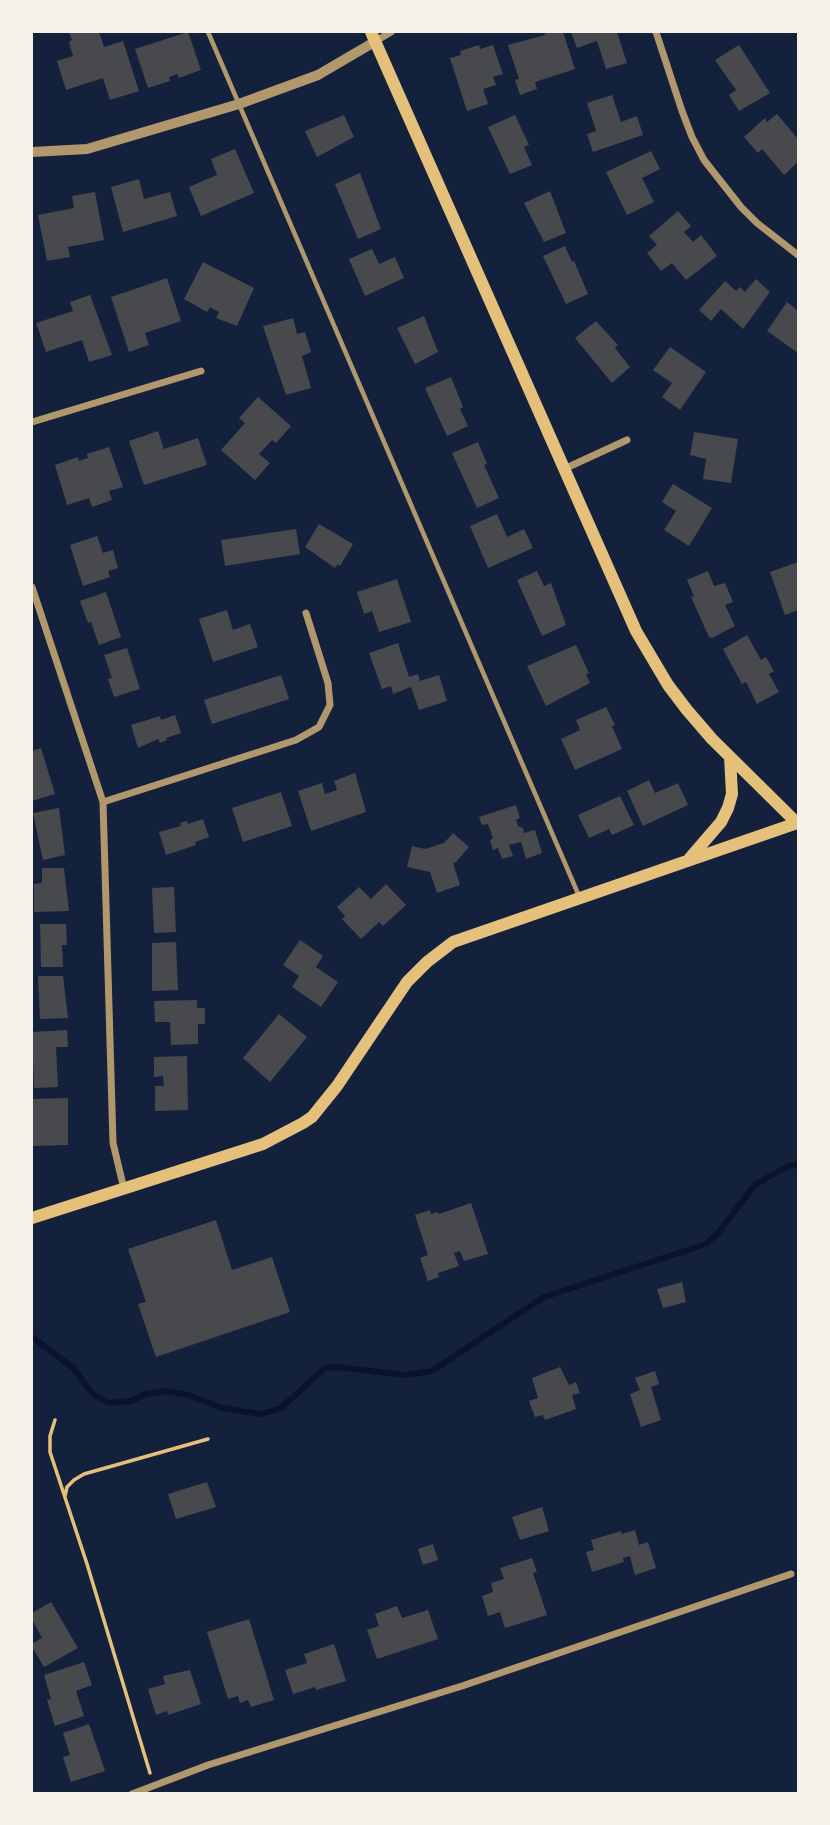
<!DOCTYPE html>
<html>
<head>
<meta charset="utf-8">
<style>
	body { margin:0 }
	#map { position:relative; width:830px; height:1825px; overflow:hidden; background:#14213d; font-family:"Fira Sans",sans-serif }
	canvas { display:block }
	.frame { position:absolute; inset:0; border:33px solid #f6f1e7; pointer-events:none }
</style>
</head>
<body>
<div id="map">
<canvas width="830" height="1825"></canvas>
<div class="frame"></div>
</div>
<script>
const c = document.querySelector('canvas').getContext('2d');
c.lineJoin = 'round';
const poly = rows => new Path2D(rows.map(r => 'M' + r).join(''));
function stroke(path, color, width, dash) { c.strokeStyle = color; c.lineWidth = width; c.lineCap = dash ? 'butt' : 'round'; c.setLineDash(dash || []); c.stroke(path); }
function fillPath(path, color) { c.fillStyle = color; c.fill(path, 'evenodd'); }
stroke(poly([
	[32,1337,73,1368,93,1394,109,1403,131,1401,146,1394,167,1391,188,1395,222,1408,261,1414,281,1408,325,1368,336,1367,404,1375,432,1371,544,1297,706,1244,718,1233,755,1185,786,1167,798,1164]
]), '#0b132b', 6);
fillPath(poly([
	[69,32,99,32,104,47,123,41,139,91,110,100,103,78,66,90,57,61,73,56,69,42,72,40],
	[188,32,201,70,179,78,177,74,169,77,170,81,148,88,135,49],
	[544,32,563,32,575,69,535,82,537,89,520,95,515,80,519,79,508,45,545,35],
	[571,32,617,32,627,63,606,69,597,41,577,48],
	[479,45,480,49,493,45,503,74,493,77,496,85,483,89,488,104,467,111,450,58,461,55,460,51],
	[739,45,770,93,739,111,729,95,736,90,715,60],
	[612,95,621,122,637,116,643,135,593,152,587,134,596,131,587,103],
	[777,114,798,139,798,162,784,175,762,149,758,153,744,137,765,118,767,122],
	[344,115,354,137,317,157,305,131],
	[515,115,529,145,524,147,532,165,510,174,488,127],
	[235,149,254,193,201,216,189,187,217,175,211,159],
	[651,151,660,169,642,178,654,202,627,215,606,172],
	[360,173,381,229,358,239,335,184],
	[139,179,144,199,170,192,177,216,123,232,111,187],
	[550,191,566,233,544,242,524,203],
	[95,192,104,240,68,247,70,257,47,261,38,215,74,208,72,196],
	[678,211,691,226,684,232,693,242,701,235,717,256,686,280,672,263,661,271,647,253,657,245,649,236],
	[565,246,572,262,574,261,588,294,566,304,543,256],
	[372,249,379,264,395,257,404,278,365,296,349,259],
	[203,262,254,288,237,326,216,318,219,312,210,307,207,312,184,299],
	[167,278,181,321,145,333,149,345,129,352,111,297],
	[756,279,770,292,743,329,721,309,711,321,699,310,725,281,736,291,740,287,745,292],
	[90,295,112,355,89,362,82,340,46,352,36,323,73,311,70,302],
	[787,302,798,311,798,353,767,331],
	[424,316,438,352,415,364,397,328],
	[293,318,297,334,305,332,311,352,302,356,311,388,286,395,263,326],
	[596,321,618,345,615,348,630,367,612,383,575,338],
	[670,347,706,372,680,410,662,397,672,383,653,370],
	[451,377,463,407,460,409,468,426,447,436,425,388],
	[258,397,291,426,276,443,272,440,259,454,270,463,255,480,221,450,245,423,239,418],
	[158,431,164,449,198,438,207,465,144,485,129,441],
	[694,432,738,439,731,483,703,479,706,459,690,455],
	[478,442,487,464,484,465,499,498,477,508,452,453],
	[109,447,123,487,109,491,112,500,92,507,89,498,67,505,55,465,78,457,79,461,88,458,87,454],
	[673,484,712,508,689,546,664,530,676,511,662,502],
	[497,514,507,537,524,529,533,548,488,568,470,526],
	[319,524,353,544,340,566,338,564,335,568,305,547],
	[296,529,300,554,225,566,221,540],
	[97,536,103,553,113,550,118,568,108,571,110,577,83,586,70,545],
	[798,562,798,610,785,615,770,572],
	[537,571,544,586,551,583,566,625,542,636,517,580],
	[708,571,714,586,725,583,733,602,725,605,735,626,712,638,709,637,691,597,694,596,687,580],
	[397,579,411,622,379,632,372,611,364,614,357,592],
	[106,592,121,637,99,645,91,622,88,623,80,601],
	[227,610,233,630,250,624,258,647,213,662,199,619],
	[747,635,761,660,766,657,774,671,769,674,779,692,757,704,746,682,742,684,723,649],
	[398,643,409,677,418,674,420,681,439,675,447,701,419,710,411,687,393,694,391,686,382,689,369,653],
	[576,645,589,673,586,674,590,683,546,706,527,666],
	[127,648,140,689,114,697,108,679,112,678,104,655],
	[281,675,289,699,212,724,204,700],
	[606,707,615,725,612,726,622,749,575,770,561,739,580,730,576,720],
	[175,715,181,733,166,738,167,740,160,743,158,739,138,748,131,725,160,716,161,720],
	[41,748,55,794,32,801,32,751],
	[355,773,366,812,311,831,298,791,322,783,325,794,337,790,334,781],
	[649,780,655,793,678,783,688,805,643,826,627,791],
	[281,792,292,826,243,842,232,808],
	[620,796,634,825,612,835,609,829,589,838,578,815],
	[516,805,520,818,516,820,518,826,523,828,524,833,535,830,542,853,526,859,521,842,509,845,513,856,502,859,498,848,493,850,490,840,493,838,488,824,482,825,479,817],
	[59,808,65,855,43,860,33,813],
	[203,819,209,837,195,842,196,845,166,855,159,832,181,826,180,823,187,821,188,824],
	[453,833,469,847,456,862,453,863,460,885,437,893,430,872,407,867,412,846,425,849,444,843],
	[42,868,64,868,69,911,34,912,34,884,42,883],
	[386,884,406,905,383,926,379,922,361,939,342,919,345,916,337,907,359,887,371,899],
	[174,887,176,932,154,933,152,888],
	[40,924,66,924,67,945,62,945,63,967,41,967],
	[300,940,323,956,316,967,338,982,321,1007,292,987,299,976,283,965],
	[176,942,178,990,152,991,152,943],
	[38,976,63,976,68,1018,40,1019],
	[197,1000,197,1008,205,1008,205,1024,198,1024,198,1044,171,1045,170,1022,155,1022,154,1001],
	[279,1014,307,1037,270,1082,243,1058],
	[67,1030,68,1047,56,1047,58,1087,34,1088,32,1032],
	[187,1056,188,1110,155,1111,155,1086,164,1086,163,1076,154,1077,154,1057],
	[68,1098,68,1145,32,1146,32,1099],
	[471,1203,488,1254,464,1261,460,1251,454,1253,459,1266,438,1273,439,1277,428,1281,420,1258,428,1255,415,1215,430,1210,431,1214,438,1212,439,1214],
	[216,1220,232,1270,272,1257,290,1312,156,1357,138,1304,146,1302,128,1249],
	[682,1282,686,1302,663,1308,657,1289],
	[560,1367,569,1385,576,1382,580,1393,572,1395,576,1409,545,1420,543,1415,535,1417,529,1401,538,1398,532,1378],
	[655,1371,659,1384,651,1387,661,1420,641,1427,630,1394,640,1390,635,1378],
	[207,1482,216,1507,176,1519,168,1494],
	[542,1507,549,1531,520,1540,512,1517],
	[635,1530,639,1545,648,1542,656,1568,635,1575,630,1556,623,1558,624,1562,592,1572,586,1552,594,1550,591,1540,621,1531,622,1534],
	[433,1544,438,1560,423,1565,418,1549],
	[532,1558,537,1572,533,1573,547,1615,505,1628,500,1612,488,1616,482,1596,493,1592,491,1583,504,1579,500,1568],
	[51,1602,78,1648,44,1667,32,1647,32,1644,42,1638,32,1619,32,1613],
	[397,1606,402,1618,428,1610,438,1639,377,1659,367,1630,379,1626,375,1614],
	[249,1619,274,1700,251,1707,248,1700,240,1703,238,1696,228,1699,207,1632],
	[334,1644,346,1681,316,1690,315,1687,293,1694,285,1670,307,1663,304,1654],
	[84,1662,92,1685,76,1691,84,1716,55,1726,47,1700,51,1699,44,1675],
	[190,1670,201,1704,168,1715,167,1711,156,1715,148,1689,165,1684,163,1676],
	[89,1724,105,1771,71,1782,63,1757,70,1755,63,1733]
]), '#48494c');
stroke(poly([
	[55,1420,50,1436,50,1452,87,1564,150,1773],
	[65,1496,67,1487,74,1480,84,1474,208,1439]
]), '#e5c07b', 3.5);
stroke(poly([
	[208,32,579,896]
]), '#b1986c', 4.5);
stroke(poly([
	[656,32,682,111,692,137,704,160,741,207,757,223,798,255],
	[376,41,391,32],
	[32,422,201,371],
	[564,469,627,440],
	[32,587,103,802,113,1143,124,1189],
	[103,802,296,740,319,727,330,705,328,683,306,613],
	[132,1794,208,1765,462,1686,791,1574]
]), '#b1986c', 7);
stroke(poly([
	[32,152,87,149,239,104,318,75,376,41]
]), '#b1986c', 10);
stroke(poly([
	[371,32,636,631,668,685,687,710,712,739,798,824],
	[690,858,721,822,728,808,732,794,730,757],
	[32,1218,263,1144,303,1123,312,1117,337,1086,407,982,427,962,453,942,797,823]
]), '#e5c07b', 12);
</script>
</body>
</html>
